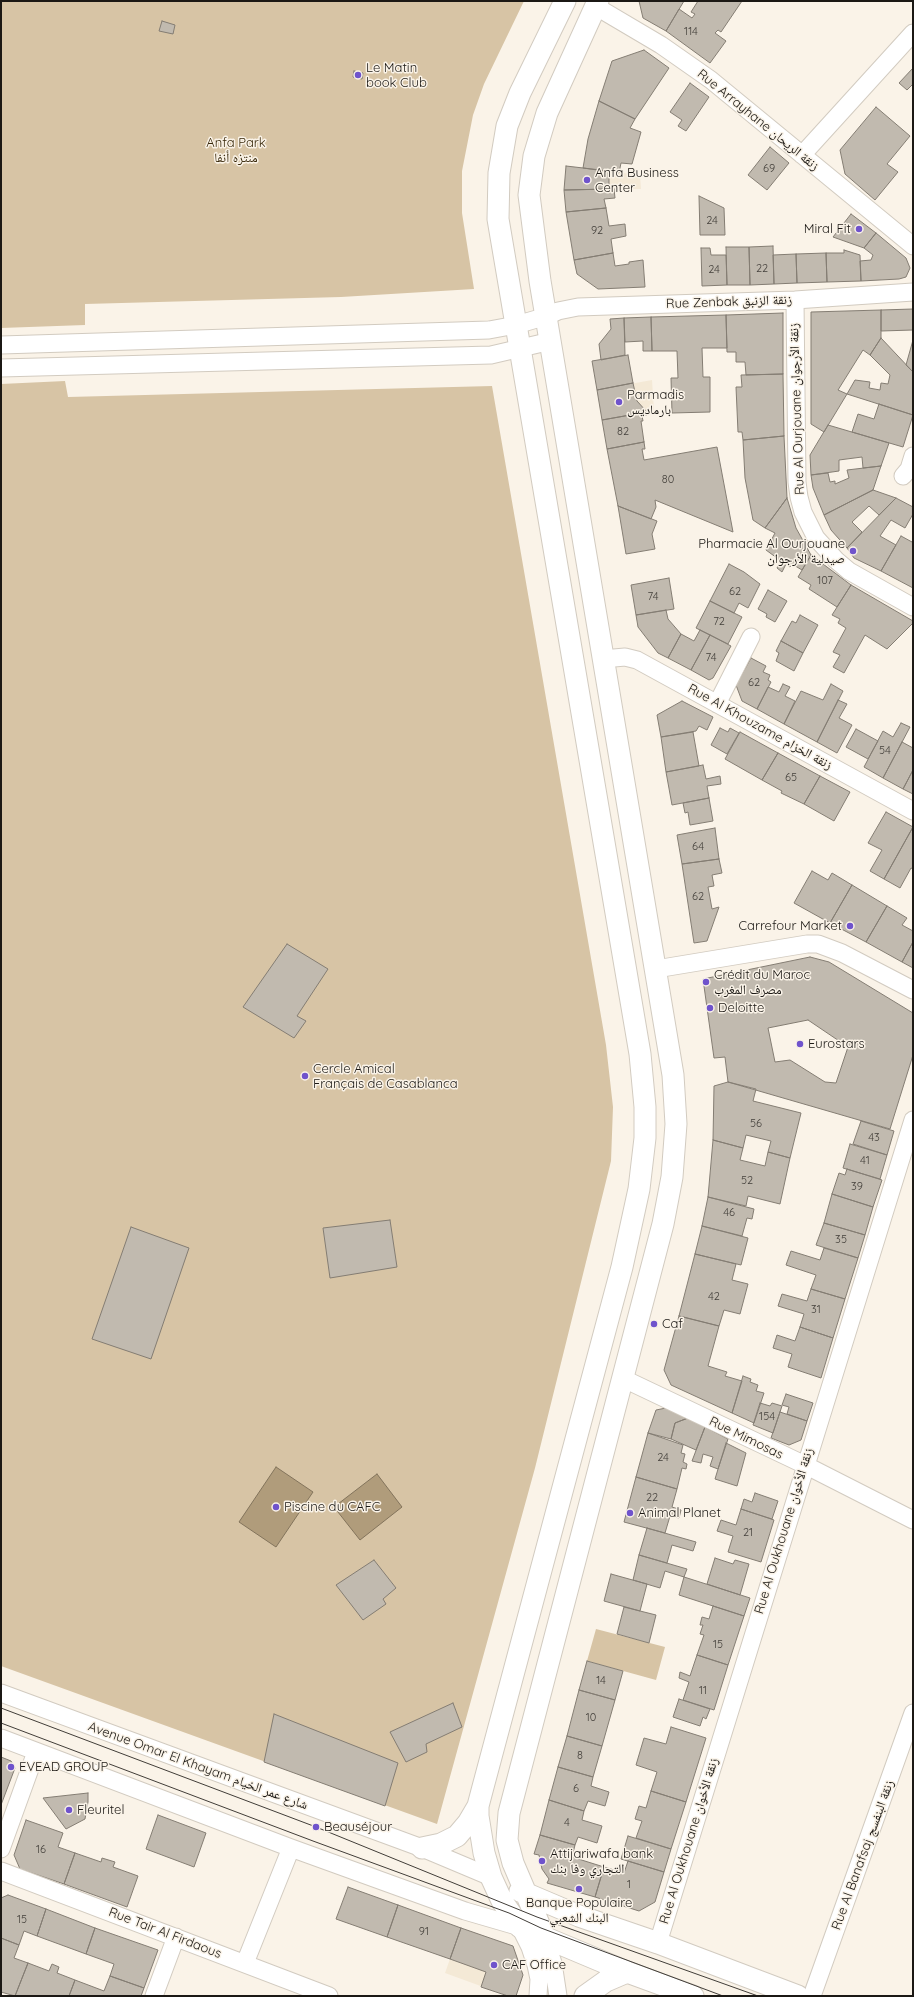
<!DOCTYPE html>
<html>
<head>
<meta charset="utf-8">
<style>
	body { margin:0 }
	#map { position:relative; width:914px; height:1997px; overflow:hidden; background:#faf3e8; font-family:Quicksand,sans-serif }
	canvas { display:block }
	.frame { position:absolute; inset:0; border:2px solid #1b1814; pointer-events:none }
</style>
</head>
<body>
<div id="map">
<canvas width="914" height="1997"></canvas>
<div class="frame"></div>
</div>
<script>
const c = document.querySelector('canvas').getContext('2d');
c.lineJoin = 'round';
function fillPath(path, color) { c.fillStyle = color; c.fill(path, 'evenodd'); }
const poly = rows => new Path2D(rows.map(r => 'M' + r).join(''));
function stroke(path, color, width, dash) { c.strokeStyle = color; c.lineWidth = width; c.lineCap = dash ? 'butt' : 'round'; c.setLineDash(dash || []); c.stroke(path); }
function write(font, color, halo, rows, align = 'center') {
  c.font = font + ' Quicksand,"Noto Naskh Arabic",sans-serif'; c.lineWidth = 3; c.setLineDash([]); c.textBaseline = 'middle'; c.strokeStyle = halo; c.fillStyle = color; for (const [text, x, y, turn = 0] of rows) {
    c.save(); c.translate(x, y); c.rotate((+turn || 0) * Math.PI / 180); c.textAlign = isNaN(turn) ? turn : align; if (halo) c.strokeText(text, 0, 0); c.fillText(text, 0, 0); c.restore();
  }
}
fillPath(poly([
	[566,166,640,175,641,189,564,190],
	[652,380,654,410,602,420,597,390],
	[461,1928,513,1946,523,1975,516,1996,508,1996,445,1973]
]), '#f4e9d6');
fillPath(poly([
	[1,1,524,1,484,84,473,115,462,171,462,213,474,289,341,297,85,304,85,325,1,328],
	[65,381,68,397,492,386,606,1045,613,1107,611,1161,535,1468,437,1824,1,1666,1,384],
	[596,1629,665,1647,656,1680,587,1661]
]), '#d7c4a5');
const water = poly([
	[276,1467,313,1492,276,1547,239,1522,276,1467],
	[377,1474,402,1507,360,1540,334,1507,377,1474]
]);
fillPath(water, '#b09c7b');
stroke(water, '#83745c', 1);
const building = poly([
	[639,1,684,1,666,31,643,18,639,1],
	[698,1,742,1,721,32,718,30,715,33,726,41,710,63,666,31,679,9,692,18,695,14,691,12,698,1],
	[162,21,175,25,173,34,159,31,162,21],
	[644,50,669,68,635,119,599,101,612,61,644,50],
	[913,68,913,84,907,90,899,83,913,68],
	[354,71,363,73,362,79,353,77,354,71],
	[690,83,709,97,686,131,678,126,682,120,670,112,690,83],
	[599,101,635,119,630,128,641,132,632,164,621,163,619,173,583,168,588,139,599,101],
	[876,107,910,136,887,164,898,172,875,200,845,174,840,150,876,107],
	[770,147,789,163,767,190,748,175,770,147],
	[566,166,609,171,609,189,564,190,566,166],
	[614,189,615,198,604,199,606,208,566,212,564,190,614,189],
	[699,196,724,208,725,235,700,235,699,196],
	[606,208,609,226,625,224,626,236,611,239,613,253,574,260,566,212,606,208],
	[851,214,876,233,864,248,833,237,851,214],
	[876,233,906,258,910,268,906,277,899,279,861,281,860,261,871,260,873,255,864,248,876,233],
	[773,246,774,284,750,285,749,247,773,246],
	[726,247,749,247,750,285,727,285,726,247],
	[701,248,710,248,711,255,726,255,727,285,702,286,701,248],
	[844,250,860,255,861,281,827,282,826,253,844,253,844,250],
	[613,253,615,266,629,264,629,262,643,260,645,287,598,289,577,274,574,260,613,253],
	[826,253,827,282,797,283,796,254,826,253],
	[796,254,797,283,774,284,773,255,796,254],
	[913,309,913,330,881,331,881,310,913,309],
	[881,310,881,338,870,355,863,350,838,390,847,394,824,432,811,424,811,312,881,310],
	[783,313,783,374,746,375,745,362,736,362,736,352,727,352,726,315,783,313],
	[726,315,727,348,702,348,703,377,710,377,710,412,672,413,671,378,678,378,677,351,652,351,651,317,726,315],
	[651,317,652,351,643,351,643,341,625,342,624,318,651,317],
	[624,318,625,355,601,360,599,344,611,329,610,319,624,318],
	[881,338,913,372,913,415,847,394,855,380,870,382,869,388,880,390,881,383,888,384,890,375,870,355,881,338],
	[913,340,913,372,906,365,913,340],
	[628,355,633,383,597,390,592,361,628,355],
	[783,374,784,436,743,440,742,432,738,432,736,387,742,387,741,375,783,374],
	[633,383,637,401,647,412,602,420,597,390,633,383],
	[879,404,913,415,903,447,852,432,858,414,874,419,879,404],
	[647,412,647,415,642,416,643,421,641,421,644,442,607,449,602,420,647,412],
	[828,425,889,443,881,466,863,468,862,457,839,460,839,471,811,475,810,455,828,425],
	[784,436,787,498,765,528,753,520,745,478,743,440,784,436],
	[644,442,645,449,642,449,644,460,717,447,733,532,655,500,656,507,651,519,618,506,607,449,644,442],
	[881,466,873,490,824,515,813,488,811,475,828,473,830,482,835,481,835,484,849,478,847,470,881,466],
	[873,490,896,498,879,515,869,506,852,522,862,532,847,548,831,530,824,515,873,490],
	[787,498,796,528,811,555,802,570,792,564,790,567,786,564,782,572,777,568,781,561,766,550,775,533,765,528,787,498],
	[896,498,913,507,913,514,905,528,891,520,880,536,896,545,881,571,854,558,847,548,896,498],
	[618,506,657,521,652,534,655,549,626,554,618,506],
	[901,536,912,542,913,540,913,588,881,571,901,536],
	[811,555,851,585,837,607,809,589,811,585,798,577,811,555],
	[729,564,744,572,760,584,748,608,739,603,734,613,710,601,729,564],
	[669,578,674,609,636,615,631,585,669,578],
	[851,585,913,621,913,623,887,649,865,635,844,673,833,667,840,655,833,652,846,628,838,623,840,619,832,615,851,585],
	[768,590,787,601,775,622,766,617,767,614,758,609,768,590],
	[710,601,742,617,728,644,696,628,710,601],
	[666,610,668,619,681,634,668,658,658,653,638,627,636,615,666,610],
	[800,615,818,625,803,653,781,641,792,621,796,623,800,615],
	[700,630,710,635,691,670,668,658,681,634,694,641,700,630],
	[710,635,731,646,713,678,709,680,691,670,710,635],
	[781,641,803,653,794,671,776,661,779,653,776,651,781,641],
	[751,658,766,666,763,672,770,675,768,680,771,682,757,709,742,701,736,685,751,658],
	[783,684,790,687,785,696,795,701,784,724,757,709,768,687,779,692,783,684],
	[831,684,843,691,817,742,784,724,801,691,823,700,831,684],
	[838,700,847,704,839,718,852,725,837,753,817,742,838,700],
	[682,701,713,717,707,730,699,726,696,731,661,737,657,715,682,701],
	[901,723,910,727,883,778,864,767,883,731,893,737,901,723],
	[720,728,728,732,730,728,739,733,727,754,711,745,720,728],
	[856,729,878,741,868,759,846,747,856,729],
	[693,732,699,766,666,772,661,737,693,732],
	[740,732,778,753,762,780,725,759,740,732],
	[902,742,913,748,913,770,903,789,883,778,902,742],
	[778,753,820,776,804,804,781,793,782,791,762,780,778,753],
	[703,765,706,779,720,776,721,784,707,786,709,798,672,805,666,772,703,765],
	[913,770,913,794,903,789,913,770],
	[820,776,850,792,834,821,804,804,820,776],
	[709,798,713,821,690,825,688,812,685,813,683,803,709,798],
	[886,812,913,827,884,879,870,871,882,850,868,843,886,812],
	[913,827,913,869,911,868,900,888,884,879,913,827],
	[715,828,719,859,682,864,677,835,715,828],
	[719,859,722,873,712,875,714,886,708,887,712,909,719,907,707,941,694,943,682,864,719,859],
	[812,871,828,880,832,873,852,885,830,923,794,903,812,871],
	[852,885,887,906,866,942,830,923,852,885],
	[887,906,907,918,902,925,913,931,913,942,902,962,866,942,887,906],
	[913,942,913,968,902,962,913,942],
	[287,944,328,969,297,1016,306,1021,294,1038,243,1007,287,944],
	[810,957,829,962,913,1013,913,1055,890,1129,728,1082,725,1057,714,1058,703,979,810,957],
	[808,1020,848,1047,836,1083,825,1082,790,1060,775,1062,768,1028,808,1020],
	[728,1082,756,1089,753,1101,801,1113,790,1158,768,1152,771,1141,746,1135,743,1148,713,1140,714,1086,728,1082],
	[861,1121,894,1131,887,1155,853,1144,861,1121],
	[713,1140,743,1148,740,1160,765,1166,768,1152,790,1158,780,1204,748,1196,746,1206,708,1197,713,1140],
	[850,1144,887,1155,880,1179,843,1168,850,1144],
	[847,1169,882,1180,873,1207,832,1194,839,1173,845,1175,847,1169],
	[832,1194,873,1207,865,1235,824,1223,832,1194],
	[708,1197,754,1209,752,1219,747,1218,742,1236,702,1226,708,1197],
	[390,1220,397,1267,330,1278,323,1228,390,1220],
	[824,1223,865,1235,858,1258,816,1245,824,1223],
	[702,1226,748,1238,741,1265,695,1254,702,1226],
	[131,1227,189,1248,151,1359,92,1339,131,1227],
	[824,1248,858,1258,845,1299,811,1289,816,1275,786,1265,791,1251,820,1260,824,1248],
	[695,1254,736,1264,732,1280,748,1284,740,1314,724,1310,719,1326,679,1316,695,1254],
	[811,1289,845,1299,833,1338,800,1327,804,1314,778,1306,782,1294,807,1301,811,1289],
	[679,1316,719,1326,708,1366,727,1372,725,1376,742,1381,732,1413,671,1385,664,1370,679,1316],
	[800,1327,833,1338,821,1378,788,1367,792,1354,773,1348,777,1335,795,1341,800,1327],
	[743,1376,751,1379,750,1382,758,1385,756,1391,764,1393,754,1423,732,1413,743,1376],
	[786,1394,813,1403,807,1421,787,1414,789,1407,782,1405,786,1394],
	[760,1403,770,1406,772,1403,782,1406,773,1433,753,1425,760,1403],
	[666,1408,688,1418,675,1423,671,1439,648,1433,656,1410,666,1408],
	[780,1412,807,1421,801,1440,789,1445,771,1438,780,1412],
	[688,1418,705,1427,696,1450,671,1439,675,1423,688,1418],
	[705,1427,728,1439,718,1469,710,1466,713,1457,703,1454,701,1463,692,1461,705,1427],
	[648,1433,683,1445,681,1453,685,1454,683,1462,687,1464,686,1469,682,1468,677,1489,636,1477,648,1433],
	[726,1443,746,1453,737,1486,715,1479,726,1443],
	[636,1477,677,1489,672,1507,681,1510,679,1518,670,1516,665,1533,624,1522,636,1477],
	[755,1493,778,1501,772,1519,741,1509,744,1499,752,1502,755,1493],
	[741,1509,774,1520,761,1562,728,1552,733,1536,717,1531,721,1520,736,1525,741,1509],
	[647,1528,696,1542,693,1551,672,1545,667,1563,639,1555,647,1528],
	[639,1555,687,1569,684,1577,665,1571,660,1588,633,1580,639,1555],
	[715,1558,733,1564,735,1560,749,1564,740,1595,707,1584,715,1558],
	[374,1560,396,1588,383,1599,386,1604,363,1620,336,1585,374,1560],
	[611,1574,647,1584,640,1611,604,1601,611,1574],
	[684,1577,750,1598,744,1616,679,1595,684,1577],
	[713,1606,744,1616,728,1665,697,1655,704,1635,700,1634,703,1625,700,1625,702,1617,709,1619,713,1606],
	[624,1607,656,1615,649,1643,617,1634,624,1607],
	[697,1655,728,1665,714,1710,683,1700,689,1682,679,1678,680,1672,690,1676,697,1655],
	[587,1661,623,1671,615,1700,579,1690,587,1661],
	[579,1690,615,1700,602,1746,567,1736,579,1690],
	[679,1699,710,1709,706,1719,703,1717,700,1726,673,1717,679,1699],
	[453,1703,462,1727,426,1744,427,1752,406,1762,390,1732,453,1703],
	[274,1714,398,1763,385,1806,264,1762,274,1714],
	[671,1727,706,1738,686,1802,651,1791,657,1772,636,1765,644,1738,666,1744,671,1727],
	[567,1736,602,1746,593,1777,558,1767,567,1736],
	[1,1757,11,1761,15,1768,1,1805,1,1757],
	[558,1767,593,1777,591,1786,609,1792,605,1806,588,1801,584,1811,549,1800,558,1767],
	[651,1791,686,1802,671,1849,636,1838,642,1821,635,1819,639,1806,646,1808,651,1791],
	[88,1793,88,1802,85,1819,66,1829,43,1798,88,1793],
	[549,1800,584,1811,582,1820,602,1826,597,1843,578,1837,575,1845,540,1835,549,1800],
	[158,1815,206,1833,194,1867,146,1849,158,1815],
	[26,1820,63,1833,58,1847,75,1853,64,1884,20,1869,14,1855,26,1820],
	[540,1835,575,1845,572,1857,604,1867,595,1897,547,1883,549,1879,542,1869,539,1855,534,1854,540,1835],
	[628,1836,671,1849,664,1872,621,1859,628,1836],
	[75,1853,101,1862,102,1858,115,1862,113,1867,138,1876,127,1907,64,1884,75,1853],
	[628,1861,664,1872,655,1902,639,1911,595,1897,604,1867,624,1873,628,1861],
	[348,1887,398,1905,387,1937,336,1919,348,1887],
	[8,1895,46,1909,37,1936,24,1931,19,1945,1,1938,1,1898,8,1895],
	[398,1905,461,1928,450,1959,387,1937,398,1905],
	[46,1909,95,1928,86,1954,37,1936,46,1909],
	[95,1928,158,1950,144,1988,110,1976,114,1964,86,1954,95,1928],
	[461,1928,513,1946,523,1975,516,1996,508,1996,481,1987,486,1972,450,1959,461,1928],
	[1,1938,19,1945,14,1958,28,1963,15,1996,1,1992,1,1938],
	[28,1963,49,1971,52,1964,59,1967,57,1973,75,1980,69,1996,15,1996,28,1963],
	[110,1976,144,1988,141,1996,69,1996,75,1980,104,1991,110,1976]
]);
fillPath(building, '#c1baaf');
stroke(building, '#847d73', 1);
const minor = poly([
	[595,6,661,45,711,80,913,246],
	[802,155,913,33],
	[795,300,797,482,799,497,803,512,816,538,836,560,849,571,913,607],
	[1,345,489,330,516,325,547,316,558,311,578,307,795,300,913,292],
	[1,368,491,355,551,341],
	[903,476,909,469,913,456],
	[603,659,625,657,637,660,913,811],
	[717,704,751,637],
	[656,969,807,944,818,944,842,953,913,990],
	[622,1378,805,1465,913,1520],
	[1,1693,422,1848,491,1877],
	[1,1738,291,1848,465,1911,520,1927,530,1947,536,1965,539,1979,538,1996],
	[1,1849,36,1752],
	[1,1871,329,1996],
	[545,1938,553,1963,558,1996],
	[658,1943,913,1120],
	[245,1963,291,1848],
	[154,1996,176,1937],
	[812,1996,913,1713]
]);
const major = poly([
	[565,1,520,93,507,126,499,173,498,219,640,1054,645,1107,645,1138,639,1189,622,1267,483,1787,478,1806,478,1816,484,1853,491,1877,502,1901,520,1927,627,1972,693,1996],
	[422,1848,441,1844,457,1836,468,1823,478,1806],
	[520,1891,579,1916,658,1943,798,1996],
	[545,1938,513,1863,507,1840,509,1813,663,1224,672,1177,676,1124,673,1075,540,281,529,195,534,156,547,113,598,1],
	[585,1996,606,1981,627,1972]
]);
stroke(minor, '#d2cbc0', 19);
stroke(major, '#d2cbc0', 23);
stroke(minor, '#fff', 17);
stroke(major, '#fff', 21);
stroke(poly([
	[1,1708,316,1827,537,1917,758,1996],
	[1,1723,313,1841,509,1913,541,1928,723,1996]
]), '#413d38', 1);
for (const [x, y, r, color] of [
	[358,75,4,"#6f53cc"],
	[587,180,4,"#6f53cc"],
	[859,229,4,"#6f53cc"],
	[619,402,4,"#6f53cc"],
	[853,551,4,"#6f53cc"],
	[850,926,4,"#6f53cc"],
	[706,982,4,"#6f53cc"],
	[710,1008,4,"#6f53cc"],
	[800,1044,4,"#6f53cc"],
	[305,1076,4,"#6f53cc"],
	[654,1324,4,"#6f53cc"],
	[276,1507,4,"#6f53cc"],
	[630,1513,4,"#6f53cc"],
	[11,1767,4,"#6f53cc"],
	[69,1810,4,"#6f53cc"],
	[316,1827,4,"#6f53cc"],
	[542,1861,4,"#6f53cc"],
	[579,1889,4,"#6f53cc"],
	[494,1965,4,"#6f53cc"]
]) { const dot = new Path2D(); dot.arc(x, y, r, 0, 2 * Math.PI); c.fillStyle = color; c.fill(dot); stroke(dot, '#faf3e8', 1.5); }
write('11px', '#44403b', null, [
	["114",691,32],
	["69",769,169],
	["24",712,221],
	["92",597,231],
	["22",762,269],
	["24",714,270],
	["82",623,432],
	["80",668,480],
	["107",825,581],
	["62",735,592],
	["74",653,597],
	["72",719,622],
	["74",711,658],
	["62",754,683],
	["54",885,751],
	["65",791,778],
	["64",698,847],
	["62",698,897],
	["56",756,1124],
	["43",874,1138],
	["41",865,1161],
	["52",747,1181],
	["39",857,1187],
	["46",729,1213],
	["35",841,1240],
	["42",714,1297],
	["31",816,1310],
	["154",767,1417],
	["24",663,1458],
	["22",652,1498],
	["21",748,1533],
	["15",718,1645],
	["14",601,1681],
	["11",703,1691],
	["10",591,1718],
	["8",580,1756],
	["6",576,1789],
	["4",567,1823],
	["16",41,1850],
	["1",629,1885],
	["15",22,1920],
	["91",424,1932]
]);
write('13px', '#1b1814', '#faf3e8', [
	["Le Matin",366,68],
	["book Club",366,83],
	["Anfa Business",595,173],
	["Center",595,188],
	["Miral Fit",851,229,"right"],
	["Parmadis",627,395],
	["بارماديس",627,410],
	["Pharmacie Al Ourjouane",845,544,"right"],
	["صيدلية الأرجوان",845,559,"right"],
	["Carrefour Market",842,926,"right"],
	["Crédit du Maroc",714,975],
	["مصرف المغرب",714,990],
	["Deloitte",718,1008],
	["Eurostars",808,1044],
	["Cercle Amical",313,1069],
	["Français de Casablanca",313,1084],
	["Caf",662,1324],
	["Piscine du CAFC",284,1507],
	["Animal Planet",638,1513],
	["EVEAD GROUP",19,1767],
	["Fleuritel",77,1810],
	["Beauséjour",324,1827],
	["Attijariwafa bank",550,1854],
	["التجاري وفا بنك",550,1869],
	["Banque Populaire",579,1903,"center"],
	["البنك الشعبي",579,1918,"center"],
	["CAF Office",502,1965]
], 'left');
write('13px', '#1b1814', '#faf3e8', [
	["Rue Arrayhane زنقة الريحان",758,120,39],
	["Rue Zenbak زنقة الزنبق",729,302,-2],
	["Rue Al Ourjouane زنقة الأرجوان",797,409,-92],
	["Rue Al Khouzame زنقة الخزام",760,727,29],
	["Rue Mimosas",746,1438,26],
	["Rue Al Oukhouane زنقة الأخوان",784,1531,-73],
	["Avenue Omar El Khayam شارع عمر الخيام",198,1766,20],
	["Rue Al Oukhouane زنقة الأخوان",689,1841,-73],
	["Rue Al Banafsaj زنقة البنفسج",863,1855,-70],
	["Rue Tair Al Firdaous",165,1933,21]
]);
write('13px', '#372709', '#faf3e8', [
	["Anfa Park",236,143],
	["منتزه أنفا",236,158]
]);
</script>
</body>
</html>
